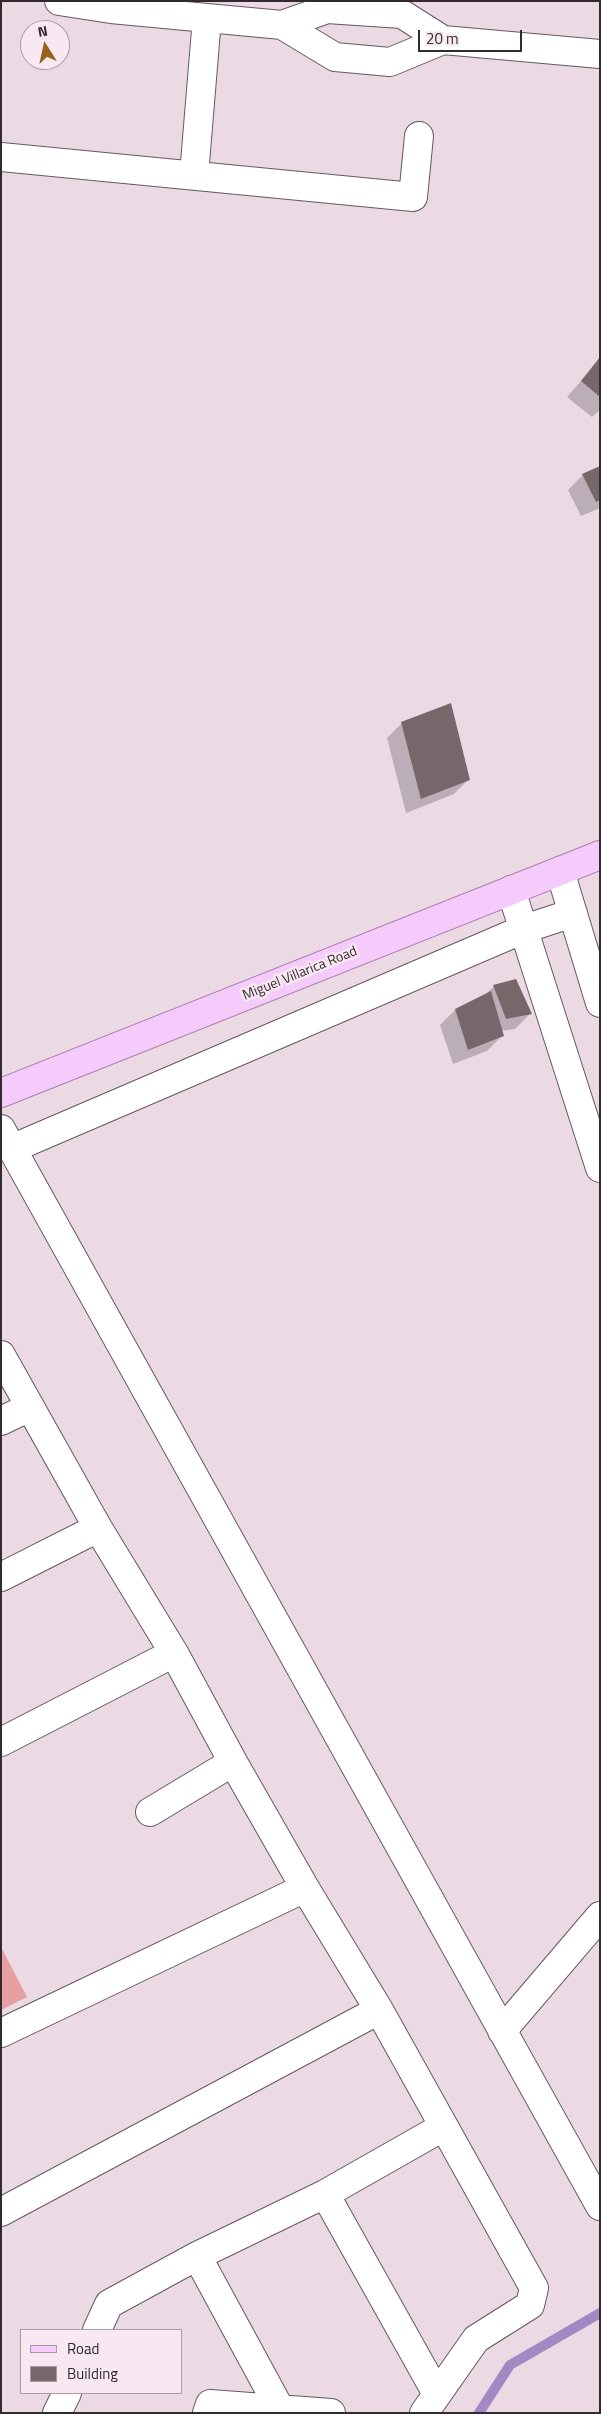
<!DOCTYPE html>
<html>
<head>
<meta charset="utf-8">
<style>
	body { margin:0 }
	#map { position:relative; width:601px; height:2414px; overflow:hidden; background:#ebdae4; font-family:"Titillium Web",sans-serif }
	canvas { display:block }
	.frame { position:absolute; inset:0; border:2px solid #312b2e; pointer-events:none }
	.legend { position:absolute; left:20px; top:2329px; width:162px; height:65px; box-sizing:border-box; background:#f8e8f2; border:1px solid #a89ca4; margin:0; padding:6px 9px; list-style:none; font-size:15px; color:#312b2e }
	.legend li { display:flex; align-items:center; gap:10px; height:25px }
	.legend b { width:25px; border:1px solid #a89ca4 }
	.north { position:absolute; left:20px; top:20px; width:50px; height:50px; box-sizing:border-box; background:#f8e8f2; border:1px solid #a89ca4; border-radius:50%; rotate:350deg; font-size:14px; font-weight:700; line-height:20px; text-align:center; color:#312b2e }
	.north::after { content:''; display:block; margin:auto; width:18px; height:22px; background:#956316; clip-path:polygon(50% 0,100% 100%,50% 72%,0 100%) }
	.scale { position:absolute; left:418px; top:30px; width:104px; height:22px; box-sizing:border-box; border:2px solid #312b2e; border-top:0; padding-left:6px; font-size:15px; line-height:18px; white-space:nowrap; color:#312b2e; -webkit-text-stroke:4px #f8e8f2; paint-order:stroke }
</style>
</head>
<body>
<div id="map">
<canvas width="601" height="2414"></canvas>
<div class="frame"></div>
<ul class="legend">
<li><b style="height:6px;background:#f4cbfa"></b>Road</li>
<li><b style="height:14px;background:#77676b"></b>Building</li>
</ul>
<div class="north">N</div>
<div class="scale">20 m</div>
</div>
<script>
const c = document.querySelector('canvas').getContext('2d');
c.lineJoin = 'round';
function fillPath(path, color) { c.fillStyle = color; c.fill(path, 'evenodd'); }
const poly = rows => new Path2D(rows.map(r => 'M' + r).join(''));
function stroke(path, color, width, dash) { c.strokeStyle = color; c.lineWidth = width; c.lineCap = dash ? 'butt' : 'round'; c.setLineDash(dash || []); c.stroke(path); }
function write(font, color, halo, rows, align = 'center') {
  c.font = font + ' "Titillium Web",sans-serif'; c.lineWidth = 5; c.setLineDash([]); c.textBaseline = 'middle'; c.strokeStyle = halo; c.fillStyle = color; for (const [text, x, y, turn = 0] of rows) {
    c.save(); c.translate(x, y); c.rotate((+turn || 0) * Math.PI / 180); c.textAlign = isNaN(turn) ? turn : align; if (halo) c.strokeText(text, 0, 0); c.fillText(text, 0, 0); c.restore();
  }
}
fillPath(poly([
	[1,1947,27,1997,1,2010]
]), '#e89fa2');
fillPath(poly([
	[600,359,600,410,592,417,567,397],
	[600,468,600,508,581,516,568,490,583,475],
	[402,723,469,779,454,794,406,813,387,738],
	[494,986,530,1014,515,1029,501,1031,502,1036,487,1051,453,1064,440,1025,455,1010,484,996]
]), '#0003');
stroke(poly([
	[479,2413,510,2365,600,2313]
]), '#a289c4', 10);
fillPath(poly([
	[600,357,600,397,581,381],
	[600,466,600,500,596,502,582,474],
	[451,703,470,780,421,799,401,722],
	[516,979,532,1014,506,1019,493,985],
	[491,991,504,1036,468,1050,455,1009]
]), '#77676b');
const minor = poly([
	[59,1,111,9,282,25,327,9,402,14,443,40],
	[282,25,335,57,390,62,443,40,600,54],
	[1,157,413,197,419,136],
	[194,175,207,18],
	[560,871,600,1003],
	[511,890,600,1168],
	[1,1129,600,2206],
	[11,1149,524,929,573,913],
	[1,1355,98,1528,174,1653],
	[1,1421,30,1407],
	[1,1577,98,1528],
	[1,1742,174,1653,233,1762,305,1888,1,2033],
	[150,1812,233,1762],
	[305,1888,379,2010,534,2288,530,2305,476,2339,424,2413],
	[502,2031,600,1916],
	[325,2194,437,2394],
	[1,2212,379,2010],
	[197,2256,325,2194,443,2127],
	[97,2330,109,2304,197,2256,280,2409],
	[57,2413,67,2393],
	[207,2413,210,2404,331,2413]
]);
const major = poly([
	[1,1093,600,855]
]);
stroke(minor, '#655860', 30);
stroke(major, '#ab7db0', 30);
stroke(minor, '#fff', 28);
stroke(major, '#f4cbfa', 28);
write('14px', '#312b2e', '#f8e8f2', [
	["Miguel Villarica Road",300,974,-22]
]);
</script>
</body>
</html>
